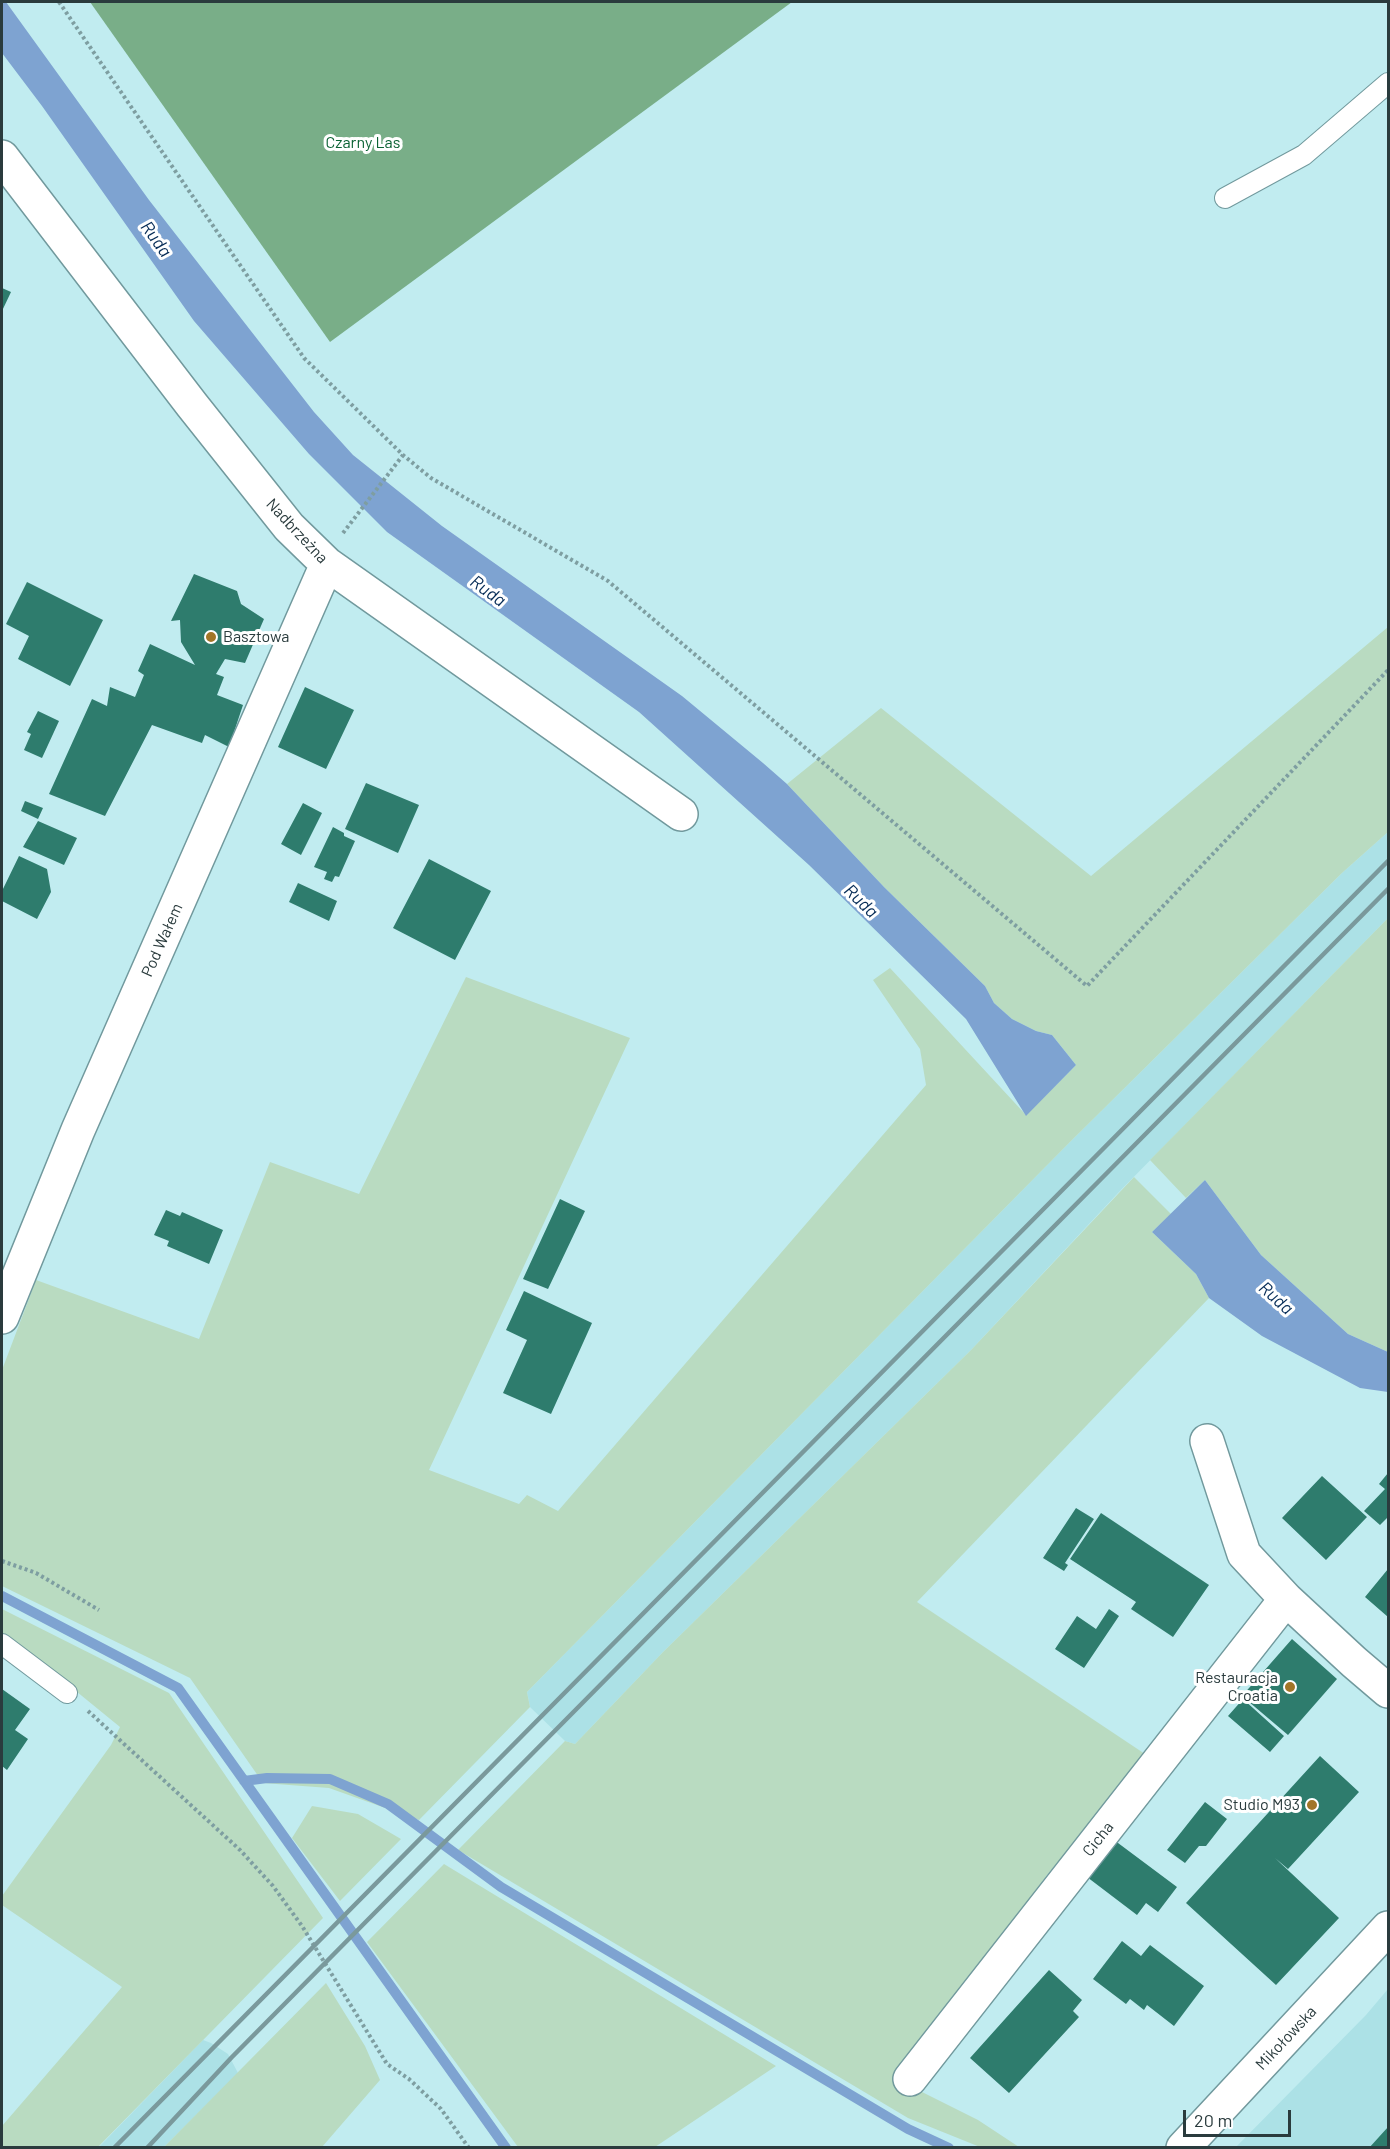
<!DOCTYPE html>
<html>
<head>
<meta charset="utf-8">
<style>
	body { margin:0 }
	#map { position:relative; width:1390px; height:2149px; overflow:hidden; background:#c1ecf0; font-family:Barlow,sans-serif }
	canvas { display:block }
	.frame { position:absolute; inset:0; border:3px solid #2a3b3d; pointer-events:none }
	.scale { position:absolute; left:1183px; top:2110px; width:108px; height:27px; box-sizing:border-box; border:3px solid #2a3b3d; border-top:0; padding-left:8px; font-size:18px; line-height:21px; white-space:nowrap; color:#2a3b3d; -webkit-text-stroke:4px #fff; paint-order:stroke }
</style>
</head>
<body>
<div id="map">
<canvas width="1390" height="2149"></canvas>
<div class="frame"></div>
<div class="scale">20 m</div>
</div>
<script>
const c = document.querySelector('canvas').getContext('2d');
c.lineJoin = 'round';
function fillPath(path, color) { c.fillStyle = color; c.fill(path, 'evenodd'); }
const poly = rows => new Path2D(rows.map(r => 'M' + r).join(''));
function stroke(path, color, width, dash) { c.strokeStyle = color; c.lineWidth = width; c.lineCap = dash ? 'butt' : 'round'; c.setLineDash(dash || []); c.stroke(path); }
function write(font, color, halo, rows, align = 'center') {
  c.font = font + ' Barlow,sans-serif'; c.lineWidth = 6; c.setLineDash([]); c.textBaseline = 'middle'; c.strokeStyle = halo; c.fillStyle = color; for (const [text, x, y, turn = 0] of rows) {
    c.save(); c.translate(x, y); c.rotate((+turn || 0) * Math.PI / 180); c.textAlign = isNaN(turn) ? turn : align; if (halo) c.strokeText(text, 0, 0); c.fillText(text, 0, 0); c.restore();
  }
}
fillPath(poly([
	[1388,832,1388,918,1118,1193,971,1350,663,1652,575,1744,565,1741,530,1707,527,1692,1070,1142,1342,873],
	[1388,1989,1388,2147,1235,2148,1366,2015],
	[203,2040,211,2043,228,2054,238,2073,164,2147,98,2148]
]), '#ace1e6');
fillPath(poly([
	[1388,627,1388,832,1342,873,1070,1142,527,1692,530,1707,419,1820,329,1788,263,1783,190,1678,2,1586,2,1370,36,1280,199,1339,270,1162,359,1194,466,977,630,1038,429,1470,519,1504,527,1495,558,1511,926,1085,920,1049,873,980,890,968,1026,1115,1076,1065,1052,1035,1036,1031,1012,1019,994,1003,985,986,884,887,787,784,881,708,1091,876],
	[1388,918,1388,1352,1348,1334,1261,1255,1205,1180,1186,1198,1150,1160],
	[1134,1177,1171,1214,1152,1232,1196,1274,1209,1298,917,1602,1148,1756,1047,1875,894,2082,920,2091,978,2120,1019,2147,980,2147,908,2118,458,1850,565,1741,575,1744,663,1652,971,1350],
	[2,1609,169,1693,323,1918,98,2147,2,2147,2,2126,122,1987,2,1905,2,1896,111,1745,120,1727,33,1656,2,1635],
	[312,1806,358,1814,401,1839,340,1901,292,1838],
	[444,1864,776,2066,655,2147,518,2147,367,1942],
	[326,1983,365,2046,380,2080,322,2147,164,2147]
]), '#b9dbc1');
fillPath(poly([
	[90,2,792,2,330,342]
]), '#79ae88');
fillPath(poly([
	[2,2,6,2,149,200,314,412,353,455,442,526,682,696,763,763,787,784,884,887,985,986,994,1003,1012,1019,1036,1031,1052,1035,1076,1065,1026,1116,966,1019,809,865,639,712,387,532,309,454,194,321,42,106,2,53],
	[1205,1180,1261,1255,1348,1334,1388,1352,1388,1392,1360,1388,1262,1336,1209,1298,1196,1274,1152,1232]
]), '#7ea3d1');
stroke(poly([
	[2,1596,178,1688,506,2148],
	[244,1781,267,1778,330,1779,388,1804,501,1887,908,2129,949,2148]
]), '#7ea3d1', 10);
fillPath(poly([
	[2,288,11,292,2,311],
	[194,574,237,591,241,604,264,619,245,663,225,659,216,674,224,677,217,695,243,705,229,747,205,735,202,743,152,725,105,816,49,794,92,699,107,706,110,687,135,697,144,675,138,671,150,644,195,665,181,642,180,620,171,621],
	[27,582,103,620,70,686,18,659,29,636,6,624],
	[305,687,354,710,326,769,278,747],
	[38,711,59,721,42,758,24,750,31,734,27,732],
	[366,783,419,805,398,853,345,829],
	[25,801,43,808,38,819,21,811],
	[303,803,322,813,301,855,281,844],
	[38,821,77,838,64,865,23,847],
	[333,827,344,833,344,836,355,841,339,877,335,876,332,882,324,879,327,872,314,867],
	[19,856,47,869,51,892,37,919,2,901,2,891],
	[429,859,491,891,455,960,393,928],
	[298,883,337,901,329,921,289,902],
	[560,1199,585,1211,548,1289,523,1279],
	[166,1210,180,1216,182,1212,223,1230,209,1264,167,1246,169,1241,154,1235],
	[524,1291,592,1323,551,1414,503,1393,527,1340,506,1330],
	[1388,1473,1388,1517,1380,1525,1364,1511,1385,1489,1379,1484],
	[1322,1476,1367,1517,1326,1560,1282,1518],
	[1076,1508,1094,1519,1065,1563,1068,1565,1064,1571,1043,1558],
	[1101,1513,1209,1585,1173,1637,1131,1609,1136,1602,1070,1559],
	[1388,1569,1388,1617,1365,1597],
	[1109,1609,1119,1616,1084,1668,1055,1649,1077,1616,1096,1629],
	[1292,1639,1337,1679,1288,1735,1242,1696],
	[2,1689,30,1709,15,1730,28,1739,7,1770,2,1766],
	[1243,1699,1284,1736,1270,1752,1228,1716],
	[1320,1756,1359,1792,1288,1869,1275,1858,1339,1918,1276,1985,1186,1903],
	[1205,1802,1227,1819,1206,1846,1199,1846,1185,1863,1167,1850],
	[1114,1840,1177,1887,1158,1912,1146,1903,1137,1915,1087,1877],
	[1122,1941,1141,1956,1150,1945,1204,1986,1174,2026,1147,2005,1144,2010,1130,1999,1126,2004,1093,1979],
	[1049,1970,1082,2000,1073,2011,1079,2017,1009,2093,970,2058],
	[1388,2127,1388,2148,1369,2148]
]), '#2e7c6d');
const service = poly([
	[1225,198,1304,155,1388,83],
	[2,1644,67,1693]
]);
const minor = poly([
	[2,157,192,405,289,527,327,564,681,814],
	[2,1317,78,1130,327,564],
	[1207,1441,1244,1554,1286,1599],
	[910,2079,1286,1599,1354,1662,1388,1691]
]);
const secondary = poly([
	[1183,2148,1388,1928]
]);
stroke(service, '#71999d', 22);
stroke(minor, '#71999d', 36);
stroke(secondary, '#71999d', 36);
stroke(poly([
	[59,2,304,358,403,455,431,478,608,581,1087,986,1388,670],
	[343,533,403,455],
	[2,1561,36,1573,99,1610],
	[88,1711,240,1850,273,1886,302,1926,387,2064,409,2079,441,2109,469,2148]
]), '#7e9ea1', 4, [3, 3]);
stroke(service, '#fff', 20);
stroke(minor, '#fff', 33);
stroke(secondary, '#fff', 33);
stroke(poly([
	[114,2148,1388,861],
	[147,2148,232,2057,1388,889]
]), '#7a999c', 4.5);
for (const [x, y, r, color] of [
	[211,637,6,"#a27527"],
	[1290,1687,6,"#a27527"],
	[1312,1805,6,"#a27527"]
]) { const dot = new Path2D(); dot.arc(x, y, r, 0, 2 * Math.PI); c.fillStyle = color; c.fill(dot); stroke(dot, '#fff', 2); }
write('16px', '#0b6334', '#fff', [
	["Czarny Las",363,143]
]);
write('16px', '#2a3b3d', '#fff', [
	["Nadbrzeżna",297,531,47],
	["Pod Wałem",162,940,-66],
	["Cicha",1098,1839,-52],
	["Mikołowska",1286,2038,-47]
]);
write('16px', '#2a3b3d', '#fff', [
	["Basztowa",223,637,"left"],
	["Restauracja",1278,1678],
	["Croatia",1278,1696],
	["Studio M93",1300,1805]
], 'right');
write('italic 18px', '#052b56', '#fff', [
	["Ruda",156,239,54],
	["Ruda",488,591,36],
	["Ruda",861,901,44],
	["Ruda",1276,1298,42]
]);
</script>
</body>
</html>
